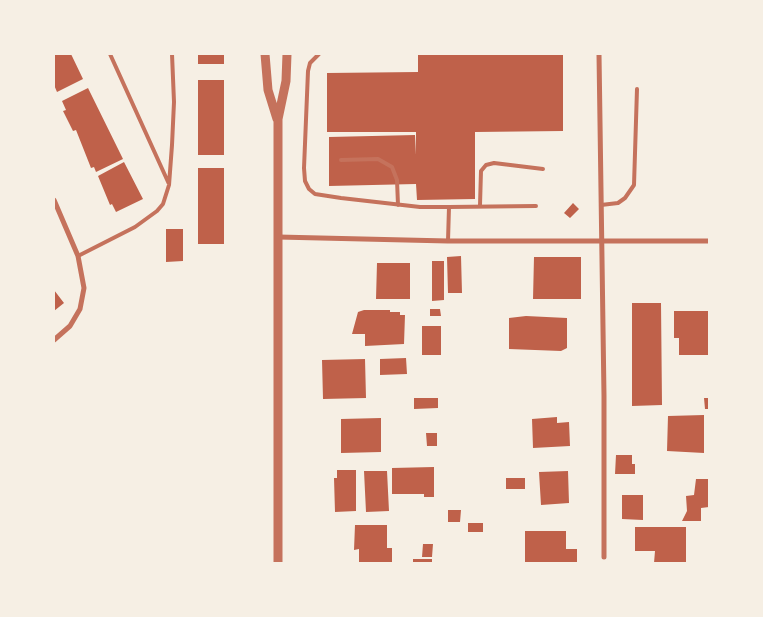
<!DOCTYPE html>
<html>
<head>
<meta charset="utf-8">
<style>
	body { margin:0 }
	#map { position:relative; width:763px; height:617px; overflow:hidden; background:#f6efe4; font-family:"Nunito Sans",sans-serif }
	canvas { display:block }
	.frame { position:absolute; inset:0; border:55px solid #f6efe4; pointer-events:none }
</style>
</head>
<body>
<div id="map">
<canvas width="763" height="617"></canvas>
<div class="frame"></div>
</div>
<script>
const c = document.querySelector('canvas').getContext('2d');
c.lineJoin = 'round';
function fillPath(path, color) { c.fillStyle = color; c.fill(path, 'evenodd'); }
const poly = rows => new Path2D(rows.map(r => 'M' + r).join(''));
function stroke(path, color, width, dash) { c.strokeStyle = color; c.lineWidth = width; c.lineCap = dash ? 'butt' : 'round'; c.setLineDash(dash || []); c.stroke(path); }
fillPath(poly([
	[54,54,71,54,83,79,57,92,54,85],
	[198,54,224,54,224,64,198,64],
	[418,54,563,54,563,131,475,132,475,199,417,200,416,184,329,186,329,137,415,135,416,155,416,132,327,132,327,73,418,72],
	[198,80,224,80,224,155,198,155],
	[88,88,123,159,96,172,94,167,91,168,76,130,73,131,63,111,66,110,62,101],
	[124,162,143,199,116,212,112,204,110,205,98,176],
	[198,168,224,168,224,244,198,244],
	[573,203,579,209,570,218,564,213],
	[166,229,183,229,183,261,166,262],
	[461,256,462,293,448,293,447,257],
	[534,257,581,257,581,299,533,299],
	[432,261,444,261,444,300,432,301],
	[377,263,410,263,410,299,376,299],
	[54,290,64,303,54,311],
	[632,303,661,303,662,405,632,406],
	[430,309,440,309,441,316,430,316],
	[364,310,390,310,390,312,400,312,400,315,405,315,404,344,365,346,365,334,352,334,358,312],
	[674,311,709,311,709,355,679,355,679,338,674,338],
	[526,316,567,318,567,348,561,351,509,349,509,318],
	[422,326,441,326,441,355,422,355],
	[406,358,407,374,380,375,380,359],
	[365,359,366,398,323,399,322,360],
	[414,398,438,398,438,408,414,409],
	[704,398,709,398,709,409,705,409],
	[704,415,704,453,667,451,668,416],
	[557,417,557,423,569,422,570,446,533,448,532,419],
	[381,418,381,452,341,453,341,419],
	[426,433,437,433,437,446,427,446],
	[616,455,632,455,632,464,635,464,635,474,615,474],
	[434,467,434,497,424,497,424,494,392,494,392,468],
	[337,470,356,470,356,511,335,512,334,478,337,478],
	[364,471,387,471,389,511,366,512],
	[568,471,569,503,541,505,539,472],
	[506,478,525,478,525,489,506,489],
	[696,479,709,479,709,507,701,508,701,521,682,521,687,511,686,496,694,495],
	[622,495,643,495,643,520,622,519],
	[448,510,461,510,460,522,448,522],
	[468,523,483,523,483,532,468,532],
	[355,525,387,525,387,548,392,548,392,563,359,563,359,549,354,550],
	[635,527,686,527,686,563,654,563,655,551,635,551],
	[525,531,566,531,566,549,577,549,577,563,525,563],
	[423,544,433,544,432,557,422,557],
	[413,559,432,559,432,563,413,563]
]), '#bf614a');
stroke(poly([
	[110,54,169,184],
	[319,54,310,63,308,71,304,168,305,181,309,189,315,194,341,198,420,207,449,207,448,241],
	[341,160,378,159,392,167,397,180,398,205],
	[480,205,481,171,486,165,494,163,543,169],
	[601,205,618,203,625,198,634,185,637,89],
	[449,207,536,206],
	[78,256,135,227,157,211,163,204,169,185,172,145,174,102,172,54]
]), '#c5725c', 4);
stroke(poly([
	[599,54,604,396,604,557],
	[54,200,78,256,84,288,80,309,70,326,54,340],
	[278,237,448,241,709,241]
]), '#c5725c', 5);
stroke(poly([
	[265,54,268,90,277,119],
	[278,563,278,119,286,81,287,54]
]), '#c5725c', 9);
</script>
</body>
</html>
